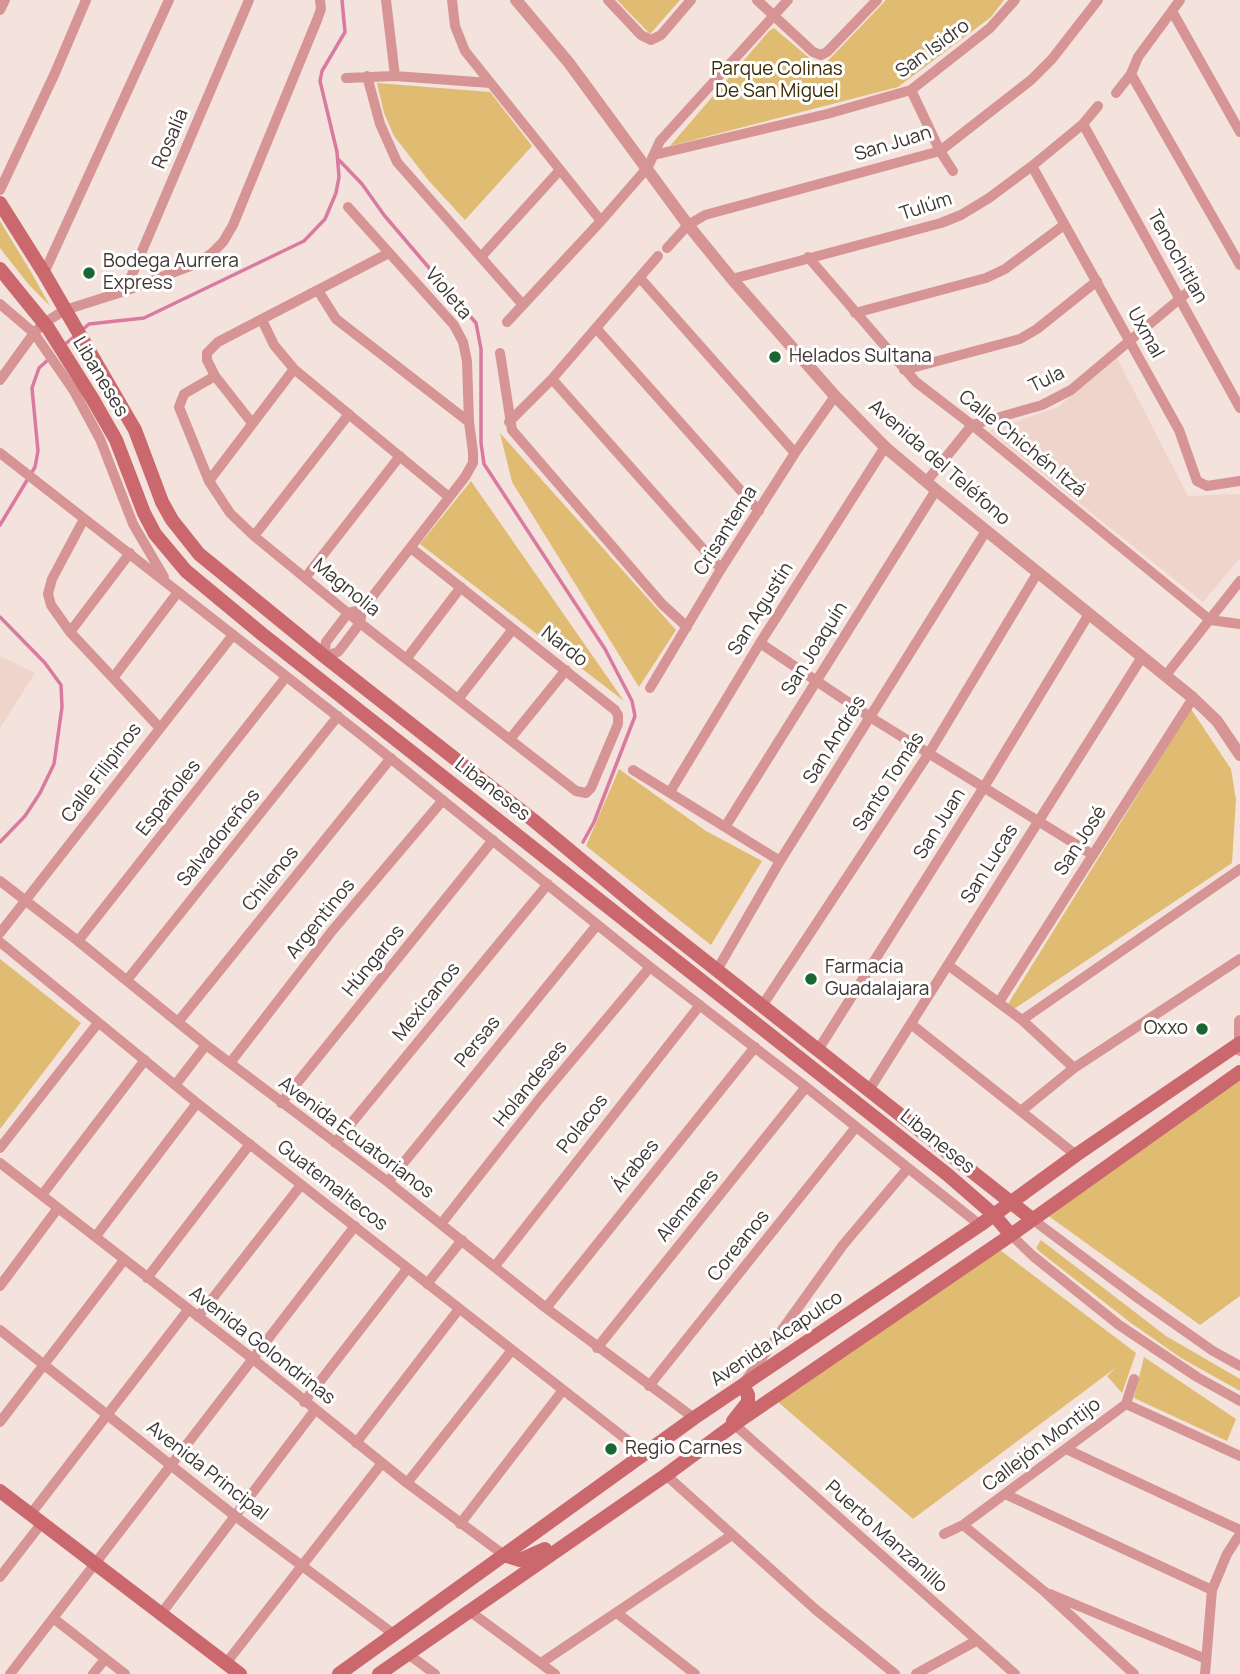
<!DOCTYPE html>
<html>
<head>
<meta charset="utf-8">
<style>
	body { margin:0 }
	canvas { display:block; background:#f4e2dc }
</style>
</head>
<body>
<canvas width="1240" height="1674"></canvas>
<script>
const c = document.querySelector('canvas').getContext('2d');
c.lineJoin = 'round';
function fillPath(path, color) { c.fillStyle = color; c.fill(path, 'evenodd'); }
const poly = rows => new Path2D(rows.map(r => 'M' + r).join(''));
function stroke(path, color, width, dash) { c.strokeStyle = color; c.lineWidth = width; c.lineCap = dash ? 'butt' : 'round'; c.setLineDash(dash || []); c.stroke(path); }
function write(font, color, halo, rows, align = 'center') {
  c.font = font + ' Manrope,sans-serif'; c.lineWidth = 6; c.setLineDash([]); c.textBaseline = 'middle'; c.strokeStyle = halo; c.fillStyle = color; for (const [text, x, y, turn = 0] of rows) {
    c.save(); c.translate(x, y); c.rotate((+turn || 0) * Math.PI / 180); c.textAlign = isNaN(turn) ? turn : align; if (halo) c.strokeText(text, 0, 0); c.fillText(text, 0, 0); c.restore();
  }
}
fillPath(poly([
	[1117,358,1188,496,1240,494,1240,558,1203,602,989,431,1058,407],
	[0,656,35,673,0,728]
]), '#eed4cb');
fillPath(poly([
	[617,0,680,0,650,34],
	[886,0,1004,0,991,17,898,87,670,146,769,31,774,28,821,68],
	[377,83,490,92,532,146,465,220,429,181,394,136,384,113],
	[0,221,31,272,50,306,29,285,0,248],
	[500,433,676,630,639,687,512,482],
	[471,481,624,701,420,544],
	[1191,709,1231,769,1236,800,1232,863,1014,1009,1008,1004],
	[619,769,706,831,762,861,711,945,586,846],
	[0,959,81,1023,0,1129],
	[1240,1080,1240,1296,1200,1325,1043,1212],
	[1041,1240,1166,1336,1240,1379,1240,1391,1181,1358,1131,1323,1040,1252,1036,1248],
	[992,1244,1136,1353,1122,1393,1107,1376,1118,1366,913,1519,770,1395],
	[1144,1357,1236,1419,1227,1441,1134,1398]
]), '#dfbc72');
stroke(poly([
	[338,159,362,184,384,215,476,323,481,349,481,443,484,464,605,649,632,701,635,716,594,822,583,842],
	[82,330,89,324,144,318,304,241,325,219,336,193,339,177,337,152,320,81,322,71,345,32,342,0],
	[63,346,76,335],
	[0,525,35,467,38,451,32,388,39,368,50,358],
	[0,617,45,663,61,685,62,707,54,764,40,793,25,816,0,842]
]), '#d87b9f', 3.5);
stroke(poly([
	[386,0,395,76],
	[452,0,455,26,465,51,601,221],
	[608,0,641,35,651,40,661,35,691,0],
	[757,0,813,52,821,55,827,52,877,0],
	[0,10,5,0],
	[1172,11,1240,132],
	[1131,74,1240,265],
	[367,76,380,124,397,162,523,305],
	[346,78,395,76,490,83],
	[911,90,940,151,953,171],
	[1116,93,1131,74,1138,57,1180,0],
	[1083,124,1240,408],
	[654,155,827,114,911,90,990,28,1015,0],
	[1032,166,1179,430,1197,481,1207,486,1240,481],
	[0,190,55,73,86,0],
	[348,207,454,325,463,342,467,361,469,422,473,452,473,463,465,477,362,610,360,623,345,643,338,652,324,656,326,642,348,613,362,610],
	[667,248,688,225,705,215,940,151,1031,80,1052,59,1098,0],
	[481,257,559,171],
	[808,257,916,382,972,425,1210,620,1240,624],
	[44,273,169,0],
	[640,278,795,453],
	[732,279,941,223,961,215,989,198,1032,166,1083,124,1098,106],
	[125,291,249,0],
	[319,292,336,319,469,422],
	[0,304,34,333,74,391,100,439,133,524,164,577],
	[855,313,986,278,1005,269,1064,225],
	[262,320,274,345,294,369,449,497],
	[507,322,601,221,648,167,660,141,788,0],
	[596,328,759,511],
	[500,353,512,430,662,604,687,627],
	[904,370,1020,339,1037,329,1097,281],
	[215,376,184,394,179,407,209,481,230,513,254,536,360,623,576,791,586,793,591,788,618,724,618,715,615,710,411,548],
	[552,379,721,569],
	[0,380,34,333,44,323,65,310,125,291,198,263,212,253,223,242,233,225,317,20,321,9,320,0],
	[509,422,552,379,658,256],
	[252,423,215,376,207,360,207,353,218,342,389,253],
	[0,453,364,737,650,967,806,1087,980,1225],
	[209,481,294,369],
	[926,482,972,425,1042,405,1071,390,1195,286],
	[84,519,52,579,48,594,51,605,70,632,159,727],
	[254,536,349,414],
	[305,578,400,456],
	[70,632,130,553],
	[760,643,870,717,1093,855],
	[407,658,461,587],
	[1166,675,1240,581],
	[113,678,178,592],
	[650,688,721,569,795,453,835,396],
	[459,698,513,629],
	[510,739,566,670],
	[633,770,780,861],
	[670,792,760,643,885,447],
	[725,827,936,490],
	[0,881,78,941,206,1045,388,1182,546,1308,694,1418],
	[0,933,233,635],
	[78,941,286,677],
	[0,942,197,1103,645,1454],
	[948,965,1022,1020,1074,1068],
	[717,970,780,861,986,531],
	[127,980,338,716],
	[999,1002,1193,698],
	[762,1006,929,753,1038,572],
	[1022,1020,1240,869],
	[178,1022,391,758],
	[911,1024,1076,1155],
	[818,1050,984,787,1089,614],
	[230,1063,332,931,443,800],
	[176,1084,206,1045],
	[869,1090,1142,657],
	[281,1103,493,840],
	[1021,1111,1074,1068,1240,959],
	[335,1143,548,884],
	[0,1148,98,1023],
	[0,1163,253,1359,407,1483,504,1555],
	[388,1182,597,925],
	[42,1195,145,1060],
	[1032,1219,1139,1299,1213,1351,1240,1366],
	[441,1224,541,1097,650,967],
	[1011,1235,1033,1256,1119,1325,1197,1377,1240,1401],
	[96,1236,197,1103],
	[495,1266,700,1005],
	[147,1278,250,1144],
	[427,1284,462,1240],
	[0,1286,58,1208],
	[546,1308,755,1047],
	[198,1317,301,1185],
	[0,1330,235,1516,395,1635],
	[597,1348,806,1087],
	[746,1380,843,1245,908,1168],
	[649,1386,856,1127],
	[304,1402,407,1269],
	[1126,1404,1240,1456],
	[1126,1404,1134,1379],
	[0,1422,124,1260],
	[735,1425,1015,1674],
	[356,1443,459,1309],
	[1066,1449,1240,1530],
	[666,1475,815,1609,895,1674],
	[407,1483,512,1350],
	[1005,1494,1212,1590],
	[30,1515,188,1310],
	[460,1524,563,1390],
	[963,1525,1045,1592,1134,1674],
	[944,1534,963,1525,1126,1404],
	[0,1577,41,1524],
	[1050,1594,1206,1659],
	[468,1610,555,1674],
	[617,1613,695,1674],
	[161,1614,315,1410],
	[53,1618,125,1674],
	[408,1654,435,1674],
	[227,1662,382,1463],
	[541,1663,732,1535],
	[10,1674,355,1226],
	[93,1674,105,1659],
	[916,1674,976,1641],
	[1205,1674,1212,1590,1227,1554,1240,1534]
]), '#d79494', 10);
stroke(poly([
	[516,0,569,63,688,225,732,279,835,396,885,447,936,490,1193,698,1217,721,1240,755],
	[1240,1021,1240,1050]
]), '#d79494', 12);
stroke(poly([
	[0,203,44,273,135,430,162,502,172,520,199,554,324,656,533,820,656,922,1032,1219],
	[0,269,48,328,92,398,116,440,144,513,155,534,186,571,262,634,948,1175,994,1215,1011,1235],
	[733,1421,748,1402,748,1395,743,1385],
	[0,1491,240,1674],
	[504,1555,520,1560,545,1549],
	[339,1674,694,1418,980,1225,1076,1155,1240,1043],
	[379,1674,666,1475,739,1421,1011,1235,1240,1072]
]), '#ca686d', 14);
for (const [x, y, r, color] of [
	[89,273,7,"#1a6736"],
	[775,357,7,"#1a6736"],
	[811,979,7,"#1a6736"],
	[1202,1029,7,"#1a6736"],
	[611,1449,7,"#1a6736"]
]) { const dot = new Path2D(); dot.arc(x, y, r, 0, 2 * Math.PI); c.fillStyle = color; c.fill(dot); stroke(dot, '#fff', 2.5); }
write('19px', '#3d3633', '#fff', [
	["San Isidro",933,49,-36],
	["Rosalía",171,139,-67],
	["San Juan",893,144,-17],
	["Tulúm",926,207,-18],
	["Tenochitlan",1177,257,61],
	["Violeta",448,294,50],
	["Uxmal",1145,333,61],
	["Libaneses",100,377,59],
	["Tula",1047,380,-26],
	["Calle Chichén Itzá",1022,444,39],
	["Avenida del Teléfono",939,463,41],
	["Crisantema",726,531,-58],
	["Magnolia",346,588,39],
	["San Agustín",761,609,-58],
	["Nardo",564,647,38],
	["San Joaquín",815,649,-58],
	["San Andrés",835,740,-58],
	["Calle Filipinos",102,773,-53],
	["Santo Tomás",889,782,-57],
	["Libaneses",492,790,38],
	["Españoles",169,798,-52],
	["San Juan",940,824,-58],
	["Salvadoreños",219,838,-51],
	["San José",1081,841,-57],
	["San Lucas",990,864,-58],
	["Chilenos",271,879,-51],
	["Argentinos",321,919,-51],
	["Húngaros",374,961,-51],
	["Mexicanos",427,1002,-51],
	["Persas",478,1042,-51],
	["Holandeses",531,1084,-51],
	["Polacos",583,1124,-52],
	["Avenida Ecuatorianos",356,1138,37],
	["Libaneses",937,1142,39],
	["Árabes",636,1166,-51],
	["Guatemaltecos",332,1186,38],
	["Alemanes",688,1206,-51],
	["Coreanos",739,1246,-51],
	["Avenida Acapulco",777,1339,-34],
	["Avenida Golondrinas",262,1346,38],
	["Callejón Montijo",1042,1445,-37],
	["Avenida Principal",207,1471,38],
	["Puerto Manzanillo",886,1537,42]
]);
write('19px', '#3c2b01', '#fff', [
	["Parque Colinas",777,70],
	["De San Miguel",777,92]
]);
write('19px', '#3d3633', '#fff', [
	["Bodega Aurrera",103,262],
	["Express",103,284],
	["Helados Sultana",789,357],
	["Farmacia",825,968],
	["Guadalajara",825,990],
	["Oxxo",1188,1029,"right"],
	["Regio Carnes",625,1449]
], 'left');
</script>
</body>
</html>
